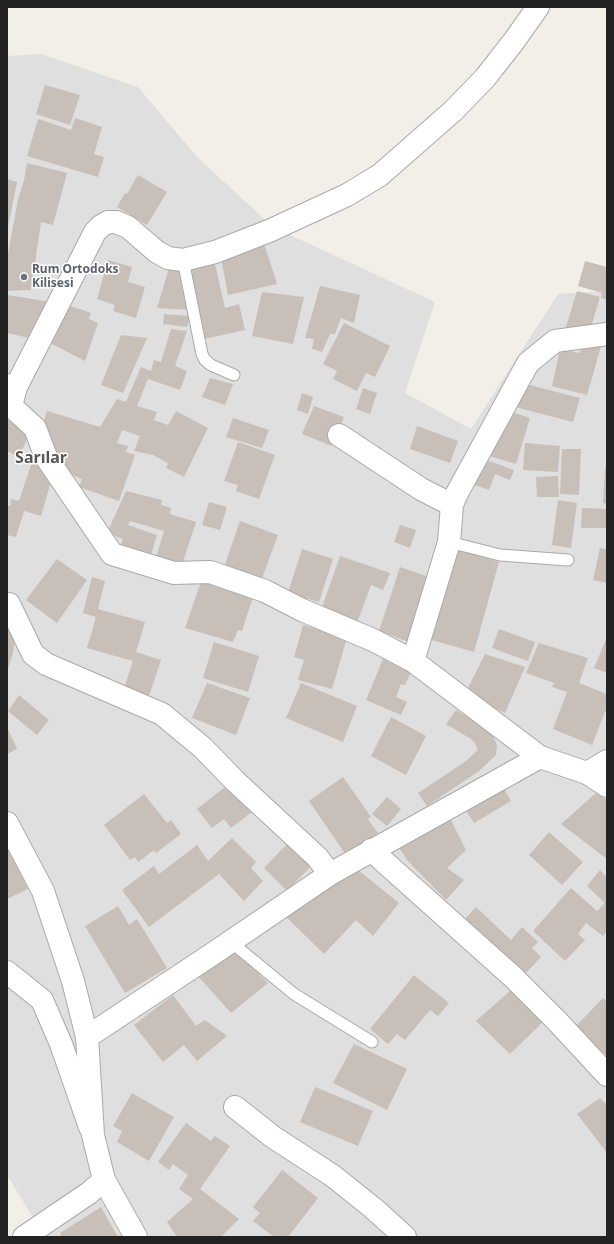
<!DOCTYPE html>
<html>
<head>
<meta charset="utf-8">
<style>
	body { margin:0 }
	#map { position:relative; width:614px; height:1244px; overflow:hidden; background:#f2efe9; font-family:"Noto Sans",sans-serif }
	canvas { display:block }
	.frame { position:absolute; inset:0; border:8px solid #222; pointer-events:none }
</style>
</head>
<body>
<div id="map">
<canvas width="614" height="1244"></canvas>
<div class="frame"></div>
</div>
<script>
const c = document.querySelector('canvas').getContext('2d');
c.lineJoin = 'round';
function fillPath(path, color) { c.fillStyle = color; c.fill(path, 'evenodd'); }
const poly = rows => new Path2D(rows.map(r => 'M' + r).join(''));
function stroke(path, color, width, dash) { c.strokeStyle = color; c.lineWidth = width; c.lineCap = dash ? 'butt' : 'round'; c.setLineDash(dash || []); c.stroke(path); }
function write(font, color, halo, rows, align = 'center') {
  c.font = font + ' "Noto Sans",sans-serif'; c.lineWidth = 3; c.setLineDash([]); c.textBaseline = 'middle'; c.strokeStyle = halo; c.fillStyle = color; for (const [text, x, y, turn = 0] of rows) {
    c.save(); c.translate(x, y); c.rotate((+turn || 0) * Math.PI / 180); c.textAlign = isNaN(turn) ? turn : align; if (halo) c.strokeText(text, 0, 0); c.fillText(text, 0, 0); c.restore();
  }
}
fillPath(poly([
	[41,54,138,87,198,158,273,227,435,302,405,393,471,429,558,294,607,291,607,1237,45,1237,7,1175,7,56]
]), '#e0dfdf');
fillPath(poly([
	[45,85,80,95,70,125,36,114],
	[75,118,102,127,94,154,104,157,98,177,27,156,38,119,71,130],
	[27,163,67,173,53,225,41,222,31,290,7,291,7,259,18,200,24,180],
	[138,175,167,192,147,225,117,207,125,193,127,194],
	[7,179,17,182,8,227,7,227],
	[263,240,277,284,228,295,221,258],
	[108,260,132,267,128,282,145,287,136,318,113,311,115,305,97,299],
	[585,261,607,267,607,300,601,298,602,293,578,286],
	[215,264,225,308,239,304,245,330,204,339,188,270],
	[169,268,181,271,191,310,157,308],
	[320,286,360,295,354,323,341,318,335,334,330,334,322,352,312,349,314,339,305,338],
	[577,291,600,297,589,334,566,327],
	[262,292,304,297,293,344,252,336],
	[7,295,52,302,38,340,7,333],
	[65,304,91,313,89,319,98,323,85,361,46,341],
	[164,314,190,316,187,327,163,324],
	[344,323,390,346,375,377,366,373,357,391,333,379,337,371,323,364],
	[171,329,187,331,175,366,187,371,180,390,148,379,137,406,157,412,154,420,168,425,176,411,208,428,184,477,166,468,168,463,153,455,134,451,140,436,122,430,117,443,128,446,126,452,135,455,119,501,79,487,82,479,66,472,54,460,56,450,50,448,40,434,47,411,100,427,117,399,126,402,141,367,151,371,154,360,161,362],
	[121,335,147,338,123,393,101,385],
	[584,339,602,343,587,395,552,386,560,349,580,353],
	[210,378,233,384,225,405,202,397],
	[522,383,580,398,573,422,515,407],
	[363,388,377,393,370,414,356,409],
	[302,393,313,397,308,414,297,410],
	[314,406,344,417,332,446,302,434],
	[506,410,530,418,516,464,489,456],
	[233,418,269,430,262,448,226,437],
	[7,420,31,430,19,457,7,451],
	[417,426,458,441,450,463,410,449],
	[238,442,275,455,259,499,236,491,238,485,224,481],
	[525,443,560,446,558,472,523,470],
	[562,449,581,449,579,495,560,494],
	[481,458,514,470,510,480,495,474,489,490,472,484],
	[33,459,45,463,52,478,41,516,24,511,16,537,7,535,7,506,10,506,11,499,19,501],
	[605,468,607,468,607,504,603,503],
	[558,476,559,497,537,497,536,477],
	[126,491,162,500,161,505,171,508,170,514,196,522,182,565,156,557,164,531,130,521,128,525,157,535,151,555,121,545,123,539,107,533],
	[558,500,577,503,571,548,552,545],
	[209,502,227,507,220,530,202,525],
	[582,508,607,509,607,528,581,528],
	[240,521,278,535,260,584,223,570],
	[400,525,416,530,410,548,394,542],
	[600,548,607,549,607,583,593,580],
	[302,549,333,559,319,602,288,593],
	[455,549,499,562,474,652,428,639],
	[340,556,390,573,383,590,371,585,357,623,321,610],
	[57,559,87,580,57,623,26,600],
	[400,567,429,577,409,642,379,631],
	[203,576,255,591,242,631,238,630,233,642,185,628],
	[92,577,105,581,98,609,145,622,136,652,161,660,148,699,123,691,133,661,87,648,96,617,83,613],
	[303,625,347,638,332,689,298,680,304,660,294,657],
	[7,629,16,631,13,653,7,672],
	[499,629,535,642,528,661,492,648],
	[607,637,607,673,594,668],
	[214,642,259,656,248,692,203,678],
	[539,643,588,658,579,683,607,694,607,707,592,745,553,729,567,692,552,687,554,683,526,673],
	[485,654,525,667,505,713,465,694],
	[383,659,411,672,405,685,401,684,396,697,407,702,401,715,366,700],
	[207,683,250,698,236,735,192,718],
	[301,683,357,706,343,742,286,718],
	[19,695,49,720,37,735,8,711],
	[456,710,480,725,493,736,497,745,496,755,479,771,427,806,418,793,466,761,478,750,475,743,471,739,446,724],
	[391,717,426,736,406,775,371,756],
	[7,727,17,749,7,754],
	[343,777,371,817,368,819,378,833,346,855,309,801],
	[230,783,257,808,231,828,224,819,212,828,197,809],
	[502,785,511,801,474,823,465,809],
	[596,793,607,800,607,859,561,824],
	[144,794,167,823,171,820,181,834,156,853,154,850,138,862,135,857,130,860,104,825],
	[387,797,401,809,387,826,372,814],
	[448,814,466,850,447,868,464,880,446,900,407,860,396,843],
	[549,832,583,862,562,885,529,855],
	[7,833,28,870,21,875,28,889,7,899],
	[232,838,256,862,251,868,263,881,244,901,219,874,149,927,122,890,154,866,159,874,197,845,208,861],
	[289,842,312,865,287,891,264,868],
	[353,866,399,903,373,936,356,920,324,954,281,912],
	[600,870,606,877,607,876,607,931,603,936,586,923,578,934,585,940,565,961,533,931,571,888,597,911,605,903,587,886],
	[118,906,129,925,137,919,167,968,125,993,85,926],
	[476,907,511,940,522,927,538,942,532,948,541,957,523,976,465,919],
	[231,946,268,983,231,1013,196,974],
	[414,975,449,1003,438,1016,430,1010,405,1040,397,1034,388,1044,370,1029],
	[512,989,547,1018,510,1054,476,1021],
	[173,995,196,1026,205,1020,227,1036,197,1061,184,1045,163,1062,134,1025],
	[603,998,607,1001,607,1057,576,1026],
	[354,1044,407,1069,387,1110,333,1083],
	[315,1087,373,1111,358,1146,300,1122],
	[132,1093,174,1117,149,1161,117,1142,122,1131,113,1126],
	[600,1098,607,1105,607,1153,577,1114],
	[186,1123,211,1141,215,1136,230,1146,200,1189,239,1219,221,1237,177,1237,167,1222,193,1199,179,1189,188,1175,173,1164,169,1170,158,1162],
	[282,1170,318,1198,288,1237,274,1237,253,1221,260,1213,253,1207],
	[101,1207,118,1237,62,1237,60,1233]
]), '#c7bfb8');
const service = poly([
	[183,260,202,354,205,360,211,365,234,375],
	[449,542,500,555,568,560],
	[231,942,294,994,372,1042]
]);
const minor = poly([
	[7,385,16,387,11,406,35,428,46,457,112,554,174,573,210,572,265,591,302,610,373,640,413,661,540,757],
	[16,387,95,232,101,226,108,222,116,222,128,227,157,252,168,258,183,260,215,252,269,231,347,195,380,175,453,111,485,78,514,41,538,7],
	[339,435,421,489,452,505],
	[9,604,33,654,46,664,162,714,203,748,235,781,317,857,330,874],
	[413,661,449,542,452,505,456,495,528,363,555,341,607,334],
	[587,773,607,761],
	[7,823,43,891,73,981,87,1037],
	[371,850,513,977,557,1021,607,1075],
	[7,972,42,1000,61,1044,90,1127],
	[235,1107,273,1137,333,1176,373,1208,405,1237]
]);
const tertiary = poly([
	[24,1237,89,1193,104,1180],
	[136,1237,104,1180,93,1135,87,1037,211,955,330,874,540,757,587,773,607,786]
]);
stroke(service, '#a9a9a9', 13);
stroke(minor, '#a9a9a9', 24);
stroke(tertiary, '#a9a9a9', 24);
stroke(service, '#fff', 11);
stroke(minor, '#fff', 22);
stroke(tertiary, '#fff', 22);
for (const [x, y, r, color] of [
	[24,277,4,"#6b7280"]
]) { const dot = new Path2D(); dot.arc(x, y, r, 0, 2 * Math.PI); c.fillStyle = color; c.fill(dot); stroke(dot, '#fff', 1.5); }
write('bold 12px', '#5b616d', '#fff', [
	["Rum Ortodoks",32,270],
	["Kilisesi",32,284]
], 'left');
write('bold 16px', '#555', '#fff', [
	["Sarılar",41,458]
]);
</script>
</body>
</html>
